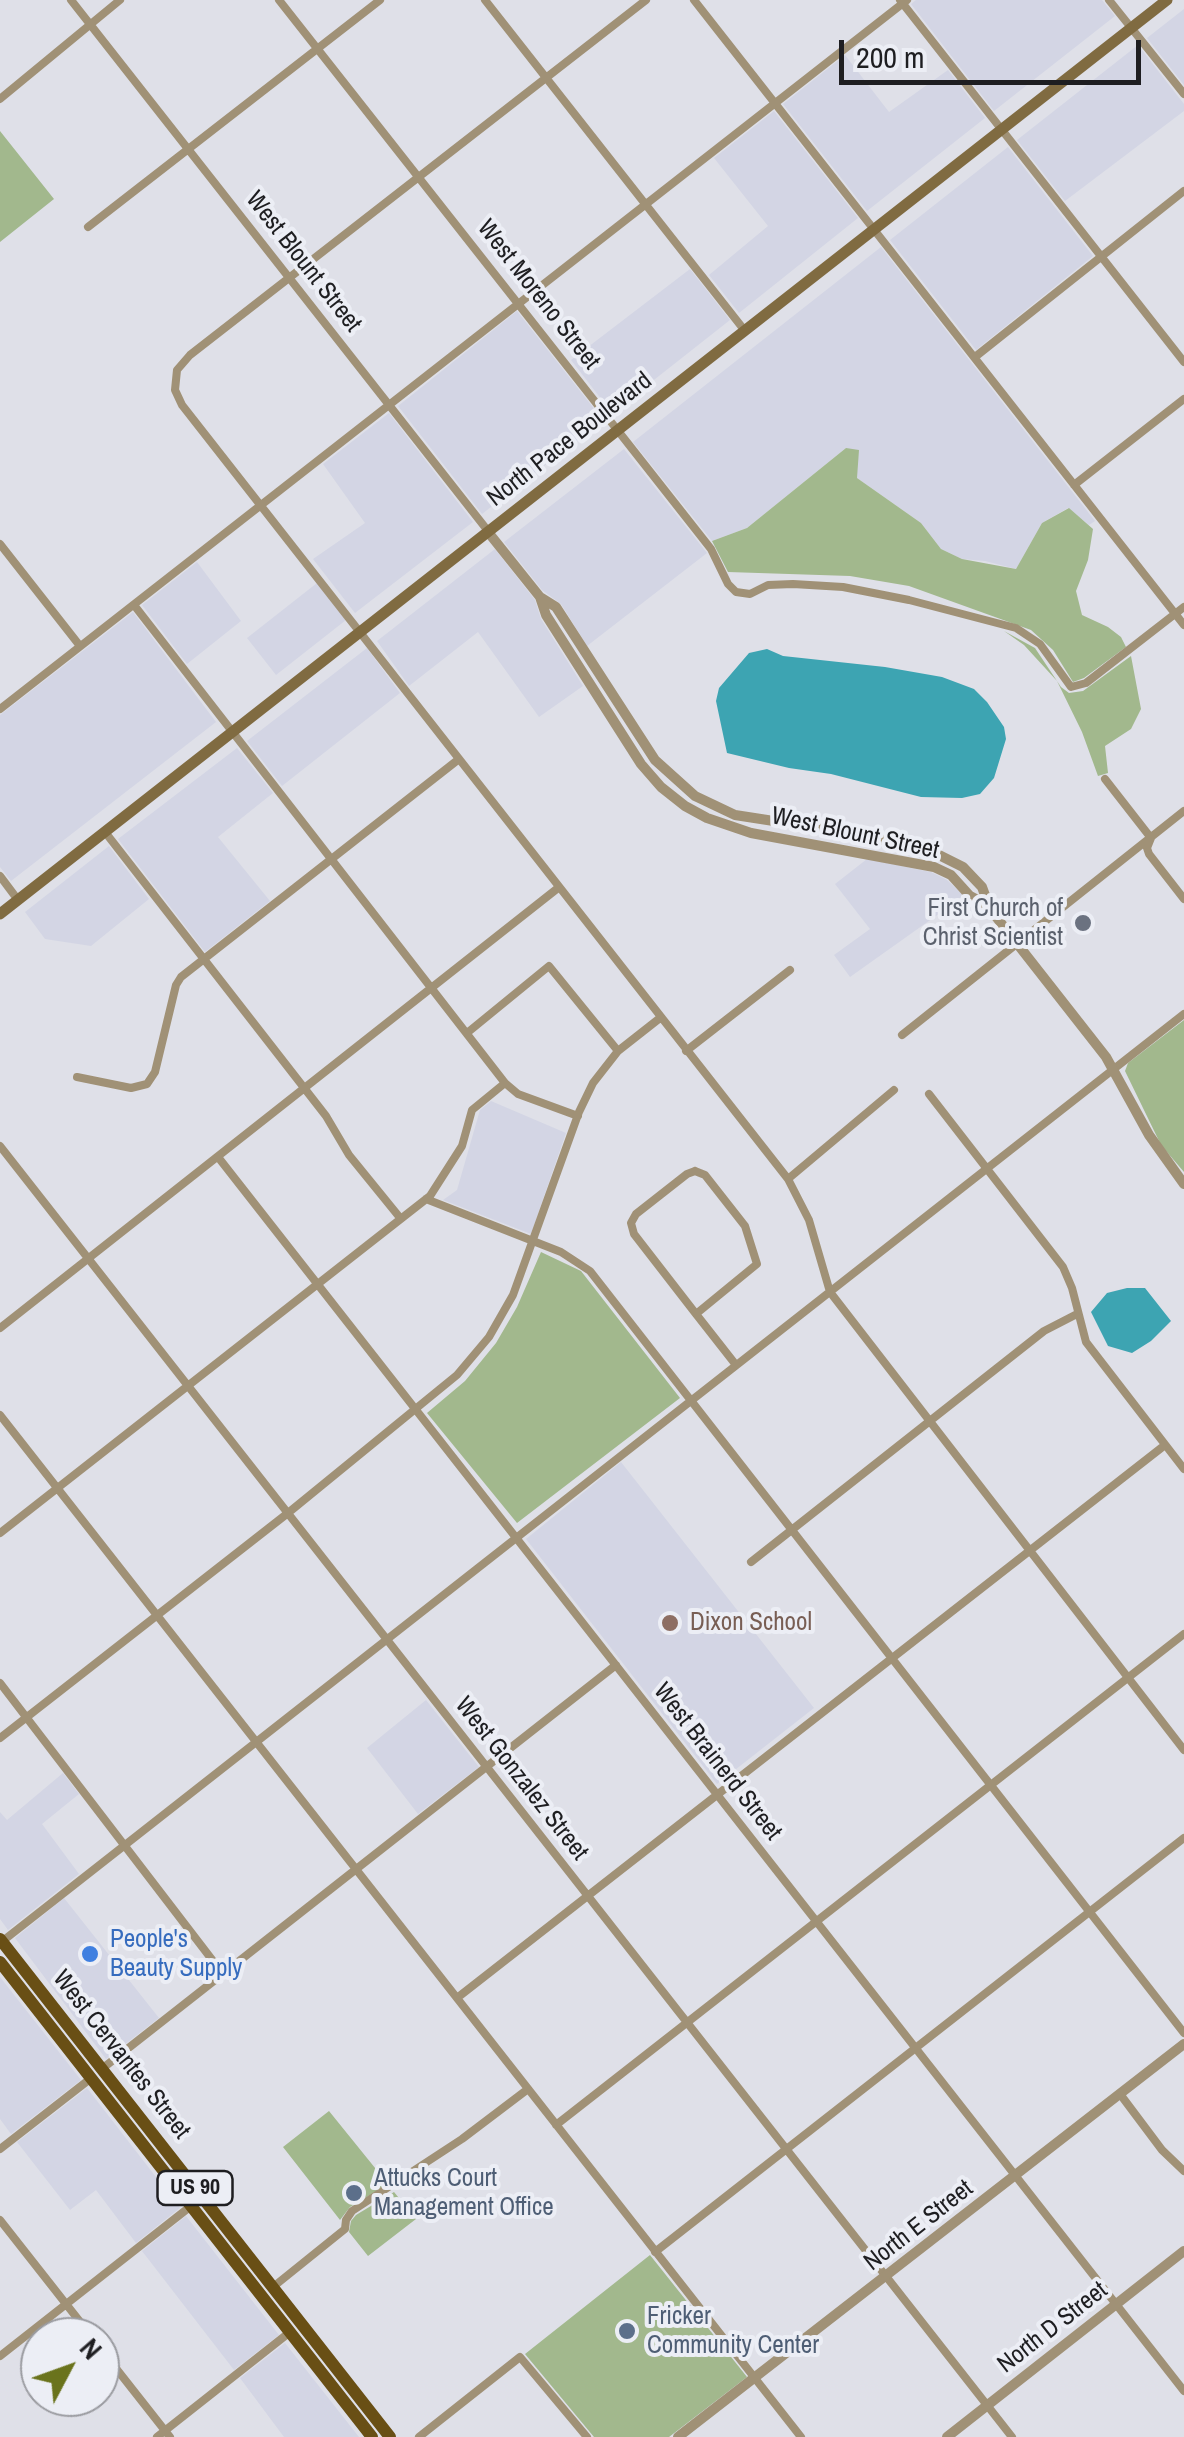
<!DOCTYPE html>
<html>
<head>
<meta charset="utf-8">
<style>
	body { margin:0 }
	#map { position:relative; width:1184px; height:2437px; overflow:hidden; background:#dfe0e8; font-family:"Archivo Narrow",sans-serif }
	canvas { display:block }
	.north { position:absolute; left:20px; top:2317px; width:100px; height:100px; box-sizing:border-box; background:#eceef5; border:2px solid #9a9ba0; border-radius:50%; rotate:49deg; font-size:28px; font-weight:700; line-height:40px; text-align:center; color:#1e1e21 }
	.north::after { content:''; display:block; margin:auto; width:35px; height:45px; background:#6a731c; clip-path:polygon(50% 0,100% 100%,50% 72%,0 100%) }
	.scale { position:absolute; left:839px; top:40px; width:302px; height:45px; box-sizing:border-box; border:5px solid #1e1e21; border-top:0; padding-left:12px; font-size:30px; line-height:35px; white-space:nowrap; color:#1e1e21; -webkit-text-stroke:8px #eceef5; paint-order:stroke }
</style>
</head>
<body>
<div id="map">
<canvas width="1184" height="2437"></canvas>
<div class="north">N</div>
<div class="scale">200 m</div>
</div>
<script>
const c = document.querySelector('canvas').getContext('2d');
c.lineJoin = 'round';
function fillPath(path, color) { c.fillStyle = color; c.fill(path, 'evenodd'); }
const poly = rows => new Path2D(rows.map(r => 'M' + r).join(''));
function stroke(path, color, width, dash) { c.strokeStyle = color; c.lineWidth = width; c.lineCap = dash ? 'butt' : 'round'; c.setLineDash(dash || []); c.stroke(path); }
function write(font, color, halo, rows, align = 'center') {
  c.font = font + ' "Archivo Narrow",sans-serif'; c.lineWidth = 8; c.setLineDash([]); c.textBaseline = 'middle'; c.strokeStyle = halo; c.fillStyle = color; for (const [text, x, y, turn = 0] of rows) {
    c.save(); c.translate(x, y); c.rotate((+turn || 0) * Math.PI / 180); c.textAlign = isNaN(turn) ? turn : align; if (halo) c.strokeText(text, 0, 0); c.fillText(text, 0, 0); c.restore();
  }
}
fillPath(poly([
	[916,0,1102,0,1115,16,994,111,911,4],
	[1184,9,1184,85,1147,38],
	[1138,45,1184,104,1184,111,1065,201,1017,140],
	[845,55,889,112,948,70,985,118,867,211,783,104],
	[774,111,858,218,739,313,709,275,768,226,714,158],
	[1008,147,1093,256,976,350,890,240],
	[881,247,1095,521,1089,525,1068,508,1042,523,1016,569,985,561,962,559,941,549,921,523,857,478,846,448,747,528,712,541,633,442],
	[690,269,730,320,612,413,571,360],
	[517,311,603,420,482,514,398,406],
	[389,413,473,522,355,613,313,559,365,523,323,464],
	[624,449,707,553,587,646,561,604,542,590,504,542],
	[495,549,535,600,541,619,583,686,539,717,478,632,409,686,377,641],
	[197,562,241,621,187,664,142,605],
	[317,583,346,620,276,675,247,638],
	[133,612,216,722,11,881,0,867,0,715],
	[367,648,400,693,282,786,247,741],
	[237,748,273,793,218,837,270,901,205,952,118,839],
	[109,846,149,899,91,946,45,939,25,912],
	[867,859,931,872,947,880,964,896,850,977,834,955,870,929,835,884],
	[491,1101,566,1133,531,1234,443,1200,457,1190,480,1110],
	[621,1462,814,1708,717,1784,526,1539],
	[426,1700,479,1767,418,1814,367,1748],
	[63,1773,79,1794,42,1824,79,1874,8,1930,0,1919,0,1812,7,1820],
	[64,1898,159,2018,106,2059,15,1938],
	[0,1977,81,2080,11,2134,0,2119],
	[87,2088,180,2208,136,2243,96,2190,70,2210,17,2142],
	[186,2216,279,2335,234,2370,142,2251],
	[285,2343,359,2437,284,2437,240,2378]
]), '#d3d5e4');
fillPath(poly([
	[0,131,54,199,0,242],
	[846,448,859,450,857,478,921,523,941,549,962,559,1016,569,1042,523,1069,508,1093,529,1088,560,1076,591,1082,615,1108,627,1121,637,1126,647,1084,678,1073,682,1053,650,1031,630,909,586,850,576,728,572,712,541,747,528],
	[1004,631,1035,648,1061,687,1069,693,1083,691,1131,656,1141,709,1131,729,1105,746,1108,773,1098,776,1082,732,1057,681,1024,645],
	[1184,1020,1184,1172,1161,1145,1125,1071,1128,1063],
	[541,1252,581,1271,680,1398,517,1523,427,1413,465,1381,496,1343,517,1307],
	[329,2111,388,2184,350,2207,340,2220,283,2147],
	[394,2192,416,2219,368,2256,349,2232,351,2221,356,2215],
	[650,2255,747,2377,669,2437,594,2437,525,2354]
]), '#a2b88d');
fillPath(poly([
	[767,649,783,656,885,667,942,677,974,689,987,702,1004,727,1006,739,994,778,980,794,962,798,921,797,831,774,789,768,727,753,716,701,719,688,749,653],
	[1127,1288,1145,1288,1171,1321,1151,1341,1132,1353,1108,1346,1091,1312,1107,1293]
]), '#3da4b2');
stroke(poly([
	[71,0,488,531],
	[279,0,711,549,728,584,736,592,750,594,768,585,793,584,843,587,909,600,1016,628,1040,644,1071,687,1086,683,1184,607],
	[485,0,745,331],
	[646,0,190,355,177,370,175,390,182,405,788,1179,809,1220,830,1292,1184,1750],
	[694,0,1184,625],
	[900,0,1184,362],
	[1109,0,1184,94],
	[0,99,120,0],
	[88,227,380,0],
	[975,357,1184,191],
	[1074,485,1184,399],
	[0,544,80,646],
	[134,605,505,1083,518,1094,578,1116],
	[0,709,907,0],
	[1105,779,1151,838,1147,848,1149,854,1184,899],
	[105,832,326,1116,349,1155,401,1219],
	[0,876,18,900],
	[467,1033,549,966,618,1051],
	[902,1035,1184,811],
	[686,1051,790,970],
	[77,1077,131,1088,147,1084,155,1072,176,985,181,977,459,759],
	[929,1094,1063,1267,1072,1288,1086,1342,1184,1469],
	[0,1146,1012,2437],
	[218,1157,1184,2391],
	[695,1171,705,1175,745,1226,757,1264,696,1314,634,1234,631,1223,636,1214,687,1174,695,1171],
	[788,1179,894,1090],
	[426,1199,561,1252,590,1271,1184,2033],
	[696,1314,736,1365],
	[0,1328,558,888],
	[0,1415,801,2437],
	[0,1533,430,1196,462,1146,472,1110,505,1083],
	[751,1562,1044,1331,1077,1314],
	[0,1683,223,1974],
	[0,1738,288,1513,457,1375,489,1337,513,1295,579,1112,593,1083,618,1051,660,1018],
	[0,1943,1184,1014],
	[457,1998,1165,1445],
	[103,2068,616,1665],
	[1120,2094,1162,2150,1184,2171],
	[556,2125,1184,1634],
	[0,2149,90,2079],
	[0,2220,92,2337],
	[655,2252,1184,1838],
	[273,2287,345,2229,346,2220,352,2211,462,2139,528,2089],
	[100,2348,170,2437],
	[0,2356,191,2206],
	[157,2437,290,2332],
	[419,2437,520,2357,587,2437]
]), '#a09176', 8);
stroke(poly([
	[488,532,540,597,556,607,655,760,695,796,735,815,851,833,929,850,963,867,982,887,990,909,1106,1057,1149,1135,1184,1184],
	[540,597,546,615,641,764,661,787,685,806,707,818,751,833,934,867,951,875,970,896,987,905],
	[678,2437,1184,2044],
	[947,2437,1184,2251]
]), '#a09176', 10);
stroke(poly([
	[0,914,1167,0]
]), '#806b41', 11);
stroke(poly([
	[0,1939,390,2437],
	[0,1962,372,2437]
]), '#694f15', 12);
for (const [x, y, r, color] of [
	[1083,923,10,"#6b7280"],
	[670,1623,10,"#8d6e63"],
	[90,1954,10,"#3f7fe0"],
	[354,2193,10,"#5c6f8a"],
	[627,2331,10,"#5c6f8a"]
]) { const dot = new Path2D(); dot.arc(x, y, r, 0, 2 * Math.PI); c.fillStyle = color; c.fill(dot); stroke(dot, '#eceef5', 4); }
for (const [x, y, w] of [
	[195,2188,75]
]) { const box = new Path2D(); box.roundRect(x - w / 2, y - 17, w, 34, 8); c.fillStyle = '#eceef5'; c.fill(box); stroke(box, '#1e1e21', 2.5); }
write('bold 22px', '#1e1e21', null, [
	["US 90",195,2188]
]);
write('25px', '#1e1e21', '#eceef5', [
	["West Blount Street",303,262,52],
	["West Moreno Street",538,295,52],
	["North Pace Boulevard",570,440,-38],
	["West Blount Street",855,834,12],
	["West Brainerd Street",717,1762,52],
	["West Gonzalez Street",521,1779,52],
	["West Cervantes Street",121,2055,52],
	["North E Street",919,2226,-38],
	["North D Street",1053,2328,-38]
]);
write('25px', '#5b616d', '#eceef5', [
	["First Church of",1063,909],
	["Christ Scientist",1063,938]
], 'right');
write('25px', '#785e54', '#eceef5', [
	["Dixon School",690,1623]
], 'left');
write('25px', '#366cbe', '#eceef5', [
	["People's",110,1940],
	["Beauty Supply",110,1969]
], 'left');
write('25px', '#4e5e75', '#eceef5', [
	["Attucks Court",374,2179],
	["Management Office",374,2208],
	["Fricker",647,2317],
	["Community Center",647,2346]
], 'left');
</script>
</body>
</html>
